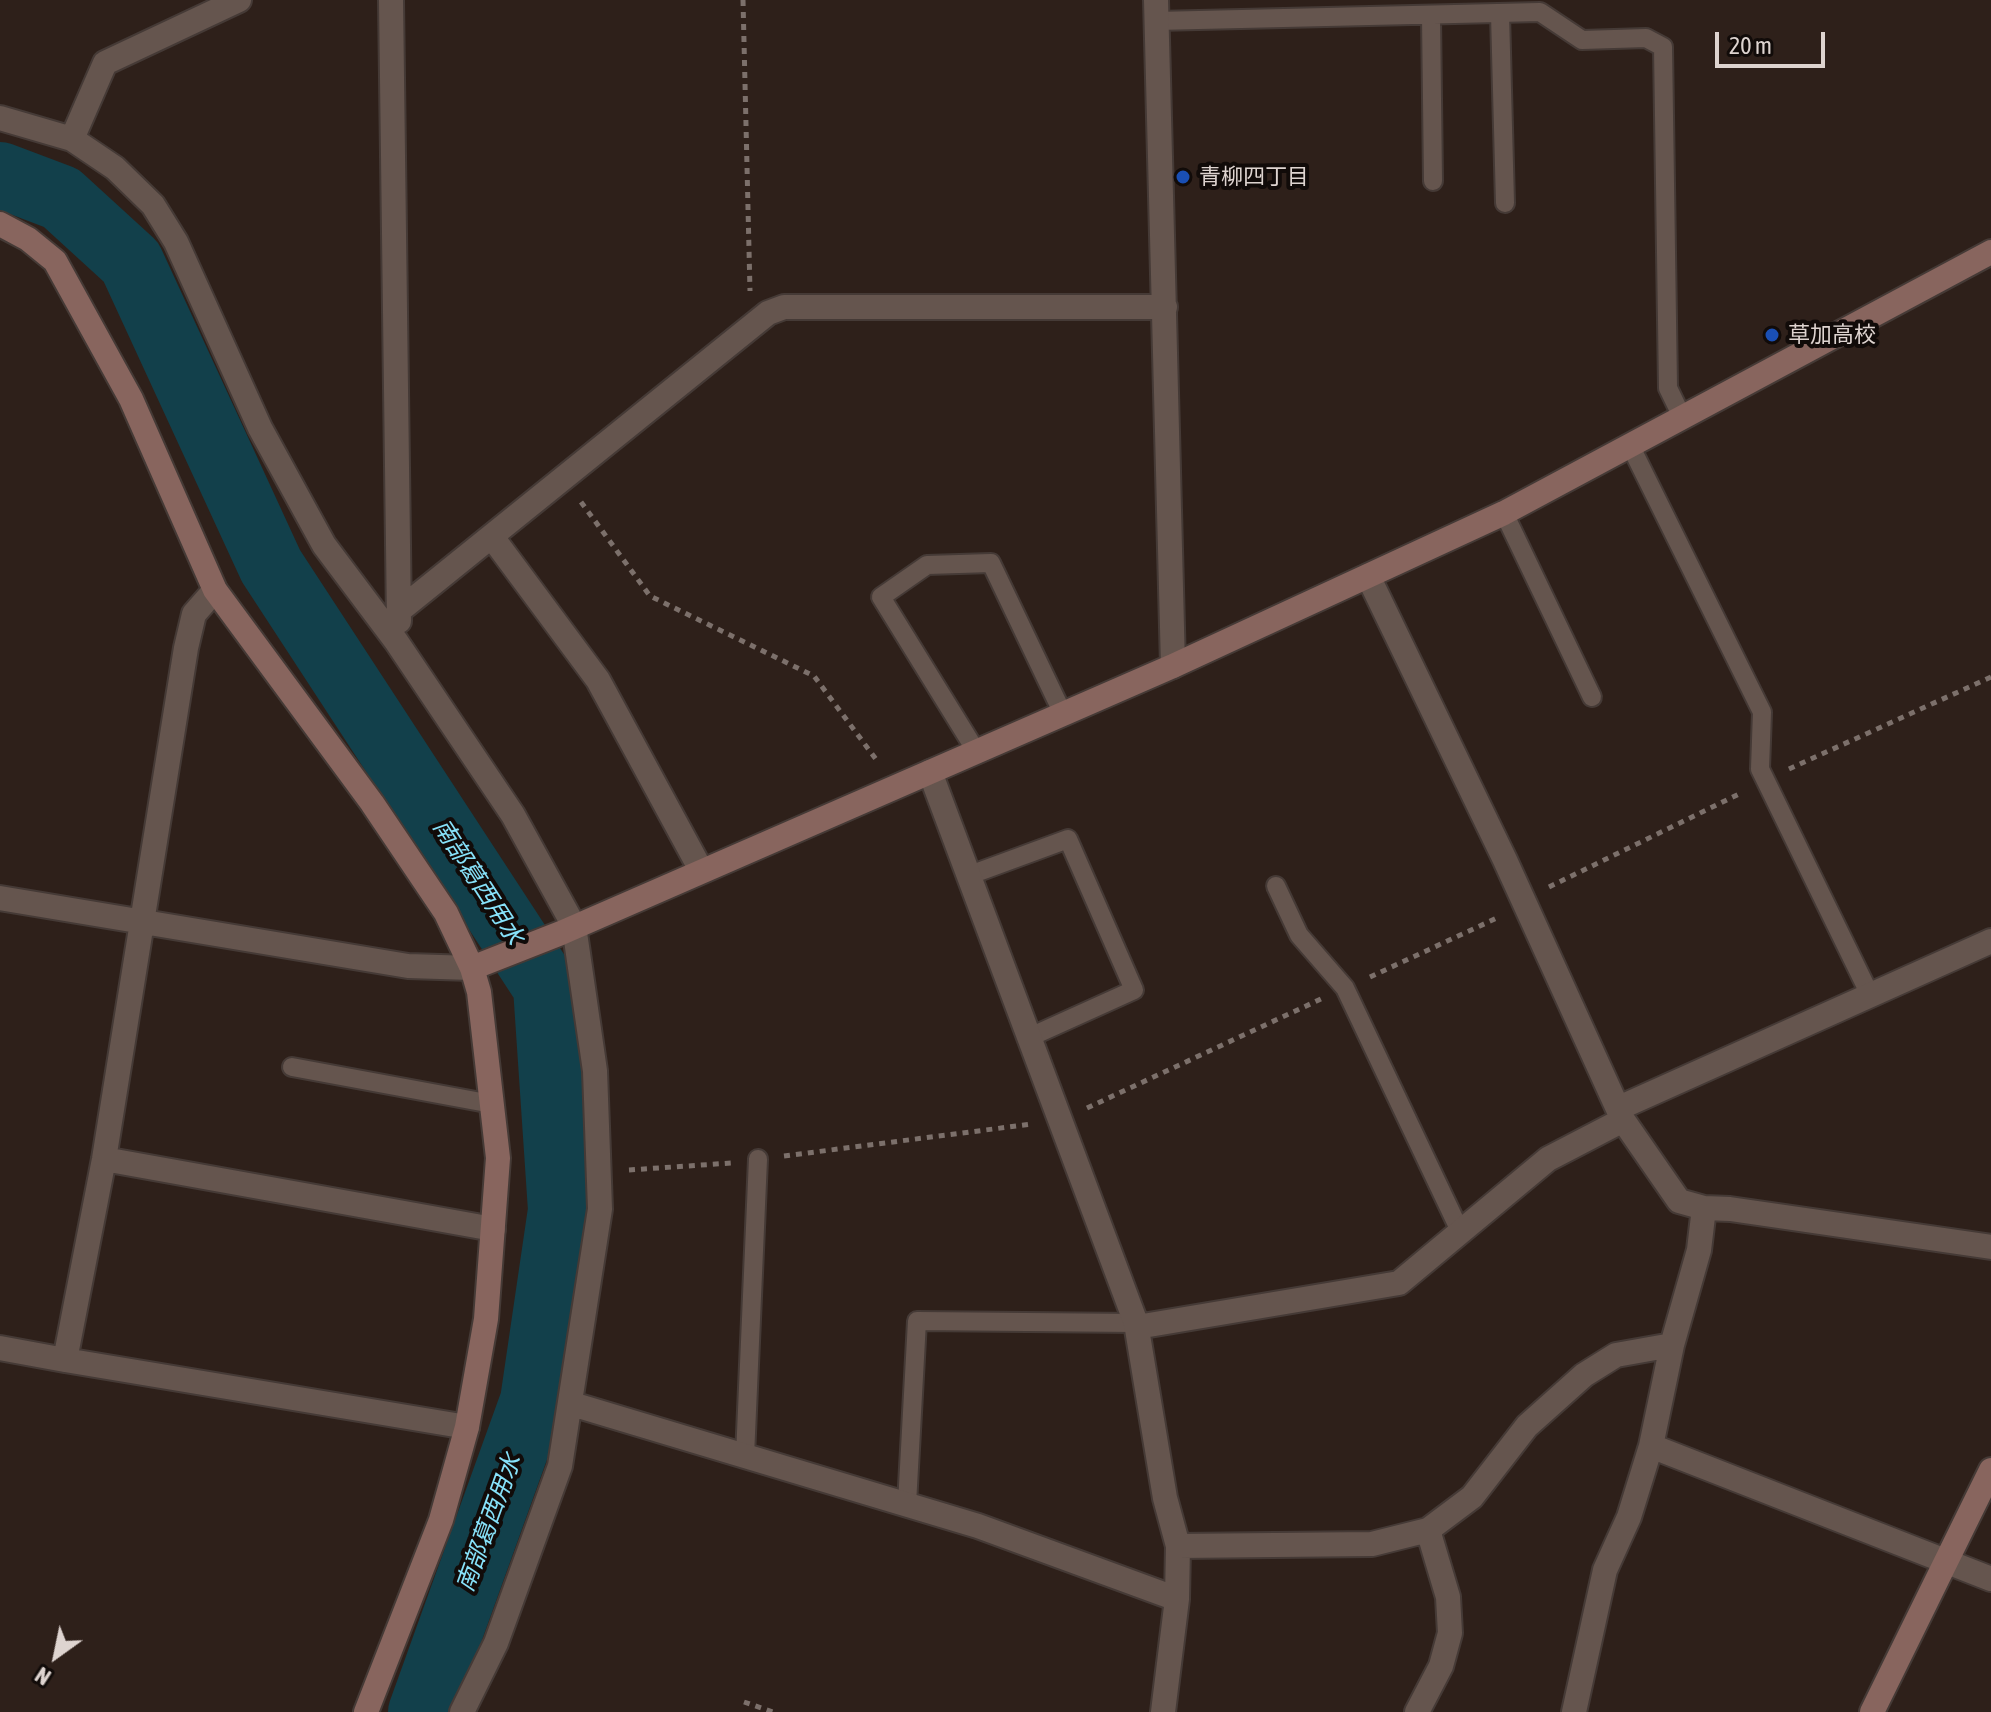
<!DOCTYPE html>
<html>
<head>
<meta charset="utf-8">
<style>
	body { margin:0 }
	#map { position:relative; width:1991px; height:1712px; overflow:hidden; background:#2e201a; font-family:"Asap Condensed",sans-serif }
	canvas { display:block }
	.north { position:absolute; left:16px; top:1616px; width:80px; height:80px; -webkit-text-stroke:6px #110b09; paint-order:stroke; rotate:213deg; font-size:22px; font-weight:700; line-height:32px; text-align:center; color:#ded4d0 }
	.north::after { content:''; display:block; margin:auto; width:28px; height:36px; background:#ded4d0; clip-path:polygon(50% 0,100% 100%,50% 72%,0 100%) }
	.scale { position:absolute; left:1715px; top:32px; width:110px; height:36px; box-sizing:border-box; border:4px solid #ded4d0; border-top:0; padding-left:10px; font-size:24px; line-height:28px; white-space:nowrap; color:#ded4d0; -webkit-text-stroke:6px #110b09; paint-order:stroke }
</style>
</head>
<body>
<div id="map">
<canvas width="1991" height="1712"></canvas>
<div class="north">N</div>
<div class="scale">20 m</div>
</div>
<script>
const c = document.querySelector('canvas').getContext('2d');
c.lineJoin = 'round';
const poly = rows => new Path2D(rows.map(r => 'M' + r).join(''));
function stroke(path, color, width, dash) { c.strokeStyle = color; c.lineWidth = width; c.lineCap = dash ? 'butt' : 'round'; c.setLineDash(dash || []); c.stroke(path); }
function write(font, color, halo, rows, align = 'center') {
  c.font = font + ' "Asap Condensed","Noto Sans JP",sans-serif'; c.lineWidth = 8; c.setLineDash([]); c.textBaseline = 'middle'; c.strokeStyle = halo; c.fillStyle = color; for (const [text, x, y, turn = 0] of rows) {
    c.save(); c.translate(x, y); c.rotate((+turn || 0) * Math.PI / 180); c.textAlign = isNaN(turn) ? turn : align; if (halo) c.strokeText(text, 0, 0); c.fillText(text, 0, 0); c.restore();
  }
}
stroke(poly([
	[0,175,61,198,131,262,271,566,546,987,561,1210,533,1401,421,1712]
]), '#12404b', 66);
const lane = poly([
	[1500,14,1505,203],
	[1431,16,1433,181],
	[1156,21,1540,12,1582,40,1646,38,1663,47,1668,388,1683,419],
	[1631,447,1762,712,1760,769,1871,997],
	[1504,513,1592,697],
	[976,751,881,597,927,565,991,563,1063,714],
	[970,875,1068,839,1134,990,1030,1037],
	[1276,886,1299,935,1345,988,1460,1231],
	[292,1067,492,1104],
	[745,1456,758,1159],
	[907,1504,917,1321,1136,1323]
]);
const street = poly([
	[391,0,399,621],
	[1156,0,1173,666],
	[0,118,72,139,115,168,153,205,176,242,260,428,324,545,396,641,513,815,574,926,595,1071,600,1209,560,1466,496,1643,462,1712],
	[72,139,105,63,239,0],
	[492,537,598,680,701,870],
	[1368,576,1505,860,1623,1120,1679,1201,1704,1208,1699,1250,1672,1345,1651,1446,1629,1517,1605,1570,1574,1712],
	[400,610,768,313,784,307,1165,307],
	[930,772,1136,1323,1165,1498,1178,1546,1177,1599,1163,1712],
	[0,898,408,966,472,968],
	[1619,1108,1991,941],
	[104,1159,493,1229],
	[1704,1208,1730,1209,1991,1247],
	[1137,1327,1399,1283,1548,1159,1623,1120],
	[0,1348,65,1360,104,1159,186,648,194,614,215,590],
	[65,1360,467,1427],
	[572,1404,978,1526,1177,1599],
	[1651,1446,1991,1579],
	[1178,1546,1372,1544,1428,1530,1472,1497,1527,1426,1584,1375,1616,1355,1672,1345],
	[1417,1712,1441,1666,1450,1633,1448,1597,1428,1530]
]);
const secondary = poly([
	[0,224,28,239,55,261,131,399,215,590,372,803,446,913,472,968,479,992,498,1158,486,1319,467,1427,441,1520,366,1712],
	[472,968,561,933,1173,666,1504,513,1991,252],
	[1872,1712,1991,1470]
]);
stroke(lane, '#453a36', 22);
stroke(street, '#453a36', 28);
stroke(secondary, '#453a36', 28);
stroke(poly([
	[743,0,750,291],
	[581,502,650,596,814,676,878,762],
	[1789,769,1991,677],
	[1549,887,1741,793],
	[1370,977,1499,917],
	[1087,1108,1321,999],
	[784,1156,1032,1124],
	[629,1170,731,1163],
	[744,1702,773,1712]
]), '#7c706b', 5, [6, 6]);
stroke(lane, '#65554e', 18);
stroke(street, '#65554e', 24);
stroke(secondary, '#88655e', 24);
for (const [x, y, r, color] of [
	[1183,177,8,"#1a4fb4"],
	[1772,335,8,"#1a4fb4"]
]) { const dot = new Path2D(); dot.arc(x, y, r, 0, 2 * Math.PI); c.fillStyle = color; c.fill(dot); stroke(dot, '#110b09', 3); }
write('22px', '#ded4d0', '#110b09', [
	["青柳四丁目",1199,177],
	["草加高校",1788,335]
], 'left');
write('italic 24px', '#87e2fa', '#110b09', [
	["南部葛西用水",478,882,57],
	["南部葛西用水",489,1523,-70]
]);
</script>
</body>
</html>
